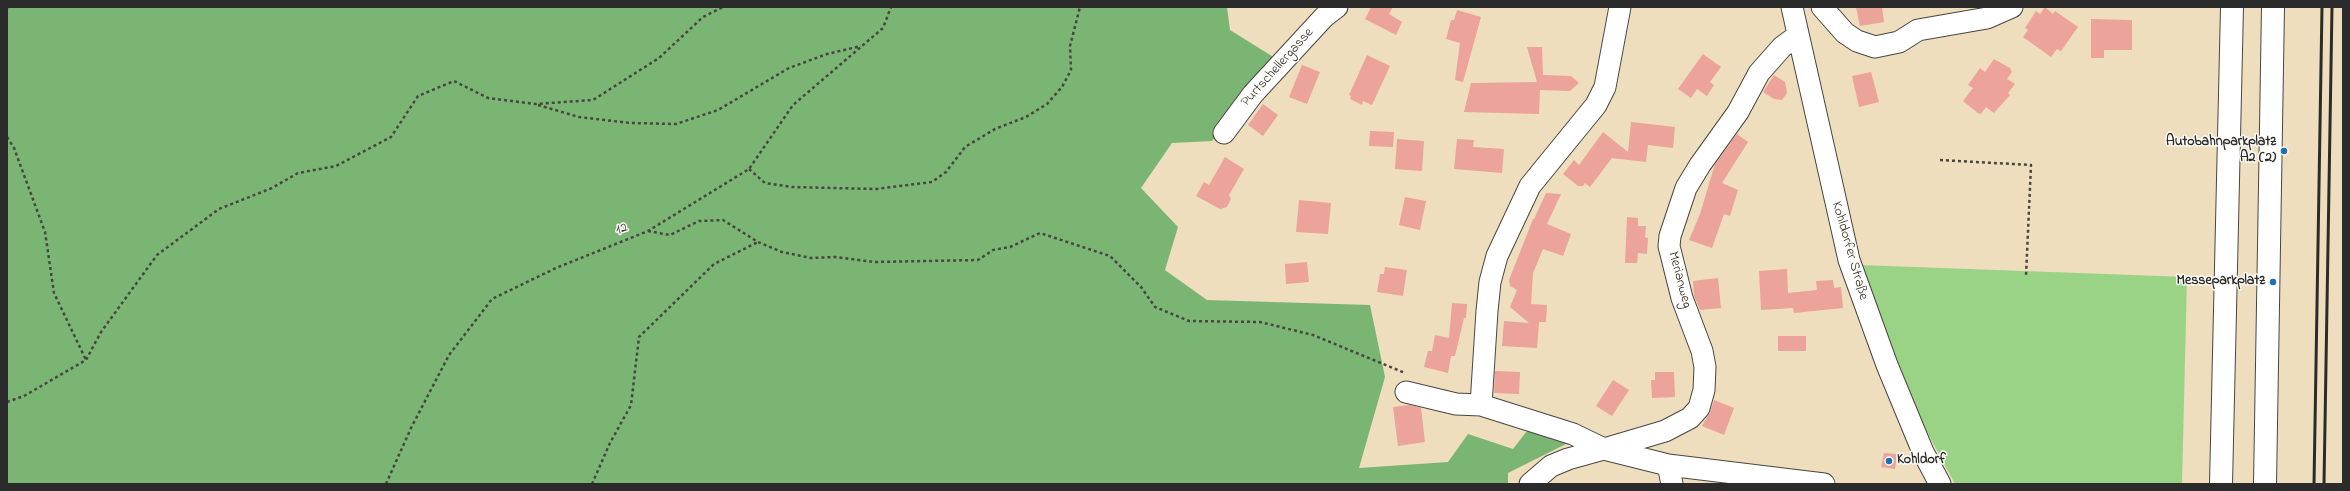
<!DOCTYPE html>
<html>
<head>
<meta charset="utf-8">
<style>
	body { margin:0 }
	#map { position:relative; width:2350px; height:491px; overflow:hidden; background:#eedebd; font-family:"Indie Flower",sans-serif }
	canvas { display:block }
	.frame { position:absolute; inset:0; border:8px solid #2b2b2b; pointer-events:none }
</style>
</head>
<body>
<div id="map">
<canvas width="2350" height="491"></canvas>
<div class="frame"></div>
</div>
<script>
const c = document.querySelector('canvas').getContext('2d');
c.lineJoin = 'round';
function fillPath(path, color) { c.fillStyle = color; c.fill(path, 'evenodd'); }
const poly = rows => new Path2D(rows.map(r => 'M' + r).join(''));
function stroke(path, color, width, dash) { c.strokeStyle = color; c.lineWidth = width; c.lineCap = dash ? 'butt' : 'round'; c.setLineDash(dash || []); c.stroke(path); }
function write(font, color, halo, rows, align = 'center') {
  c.font = font + ' "Indie Flower",sans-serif'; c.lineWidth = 3; c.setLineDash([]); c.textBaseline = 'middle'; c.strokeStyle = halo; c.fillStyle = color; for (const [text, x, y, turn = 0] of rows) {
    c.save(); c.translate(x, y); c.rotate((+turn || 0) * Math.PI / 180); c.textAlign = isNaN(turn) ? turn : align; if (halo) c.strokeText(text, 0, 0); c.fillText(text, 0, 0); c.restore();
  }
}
fillPath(poly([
	[1860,265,2187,277,2182,484,1955,484,1918,415]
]), '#9ad386');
fillPath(poly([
	[7,7,1227,7,1230,30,1275,58,1212,141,1172,143,1141,188,1178,227,1165,270,1207,300,1370,305,1385,377,1359,468,1448,462,1468,434,1513,449,1530,427,1570,442,1508,473,1508,484,7,484]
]), '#7bb573');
fillPath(poly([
	[1371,7,1393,7,1389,14,1402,22,1396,35,1365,19],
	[1856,7,1882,7,1884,22,1860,26],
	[2045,7,2053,14,2055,11,2078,27,2061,51,2057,49,2051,57,2023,37,2028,30,2025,28,2036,11,2040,14],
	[1457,10,1481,17,1463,82,1455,80,1460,43,1446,39,1451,20,1454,20],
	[2091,19,2132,20,2132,50,2104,50,2104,58,2091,58],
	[1527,47,1542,47,1543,75,1571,76,1579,83,1570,91,1540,90,1539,114,1464,112,1471,83,1537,82],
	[1703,54,1721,67,1710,82,1714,85,1707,96,1697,89,1691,98,1678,89],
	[1367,55,1390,66,1372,105,1363,101,1362,105,1350,99,1351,96,1349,95],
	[1994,59,2010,68,2012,72,2007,79,2015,84,2008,93,2010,95,1994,113,1986,107,1981,114,1978,113,1963,101,1973,88,1968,85,1980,68,1985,72],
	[1302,65,1320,72,1307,104,1289,97],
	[1871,72,1879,102,1859,107,1852,76],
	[1774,75,1785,82,1787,93,1782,100,1774,99,1763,92],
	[1263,104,1278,115,1263,136,1248,125],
	[1631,122,1675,127,1673,148,1648,145,1646,162,1612,158,1590,187,1585,183,1583,186,1578,186,1563,174,1574,160,1579,165,1603,132,1628,152],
	[1370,131,1394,132,1393,147,1369,146],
	[1737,134,1748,142,1722,183,1738,190,1730,216,1724,214,1712,248,1689,240,1700,214,1715,164],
	[1397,139,1424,141,1422,171,1395,169],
	[1457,139,1474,140,1473,147,1504,149,1502,173,1454,169],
	[1225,157,1244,169,1229,195,1231,199,1227,207,1220,209,1196,196,1204,182,1209,185],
	[1546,193,1561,194,1547,224,1571,234,1563,256,1543,249,1533,273,1531,304,1547,305,1546,322,1539,322,1537,348,1502,346,1504,321,1529,323,1510,307,1517,290,1510,286,1509,280,1533,219,1534,219],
	[1405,197,1426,201,1420,230,1399,225],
	[1299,200,1331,203,1328,234,1296,232],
	[1627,217,1638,218,1638,226,1646,226,1645,237,1648,238,1647,254,1638,253,1637,263,1625,263],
	[1307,262,1309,282,1286,284,1285,264],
	[1385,267,1407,270,1403,296,1377,292,1380,274,1384,274],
	[1787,269,1788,293,1817,290,1816,281,1833,280,1834,288,1841,287,1843,308,1794,313,1793,308,1761,310,1759,271],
	[1718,278,1721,308,1700,310,1694,296,1693,281],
	[1452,303,1467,304,1466,318,1464,318,1455,356,1451,356,1448,373,1424,367,1428,351,1432,351,1435,335,1449,338],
	[1778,336,1806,336,1806,351,1778,351],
	[1495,371,1520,372,1519,394,1494,393],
	[1655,372,1674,372,1675,397,1652,398,1651,380,1655,380],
	[1613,380,1629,390,1612,416,1596,406],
	[1714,400,1734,408,1724,435,1702,426,1710,412],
	[1410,405,1421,408,1425,442,1398,446,1393,407],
	[1884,453,1897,454,1895,469,1881,467]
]), '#eba39a');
const minor = poly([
	[1792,7,1849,260,1887,365,1923,452,1940,484],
	[1822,7,1845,33,1857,41,1875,47,1899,42,1918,30,1987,18,2012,7],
	[1224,133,1253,94,1324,17,1337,7],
	[1406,392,1456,404,1481,405,1573,434,1604,449,1665,431,1690,418,1699,408,1704,390,1705,367,1702,351,1682,298,1669,246,1670,236,1686,188,1700,165,1738,112,1759,73,1782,47,1797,36],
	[1481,405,1487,311,1490,282,1497,256,1530,186,1596,105,1605,87,1620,7],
	[1668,465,1672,484],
	[1530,484,1551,466,1568,459,1604,449,1668,465,1824,484]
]);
const major = poly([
	[2221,484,2232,7],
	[2265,484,2273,7]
]);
stroke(minor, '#484641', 23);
stroke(major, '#484641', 24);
stroke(poly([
	[7,9,7,7],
	[538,105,579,117,630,123,676,124,718,110,789,68,827,54,861,46],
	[7,137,14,148,45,232,54,293,86,360],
	[1940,160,2031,165,2026,276],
	[749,169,765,183,792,187,876,189,932,182,946,172,965,147,995,129,1026,117,1047,104,1062,87,1071,70,1070,46,1080,7],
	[648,231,670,235,699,221,723,220,758,242,782,252,811,258,835,257,874,262,978,260,993,250,1010,247,1040,233,1110,256,1141,287,1155,307,1189,321,1260,322,1313,335,1405,373],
	[7,402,24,396,86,360,101,332,157,255,219,209,272,188,298,173,336,166,391,137,418,96,454,81,488,98,535,104,593,100,659,58,703,17,723,7],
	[386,484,411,428,449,355,492,299,556,268,648,231,749,169,793,105,883,28,891,7],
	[592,484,610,443,631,405,639,337,714,264,758,242]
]), '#484641', 2.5, [3, 3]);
stroke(minor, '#fff', 21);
stroke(major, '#fff', 22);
stroke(poly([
	[2314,484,2322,7],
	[2324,484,2332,7]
]), '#2b2b2b', 3);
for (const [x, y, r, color] of [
	[2284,151,4,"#1f6fb2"],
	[2273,282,4,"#1f6fb2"],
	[1889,461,4,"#1f6fb2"]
]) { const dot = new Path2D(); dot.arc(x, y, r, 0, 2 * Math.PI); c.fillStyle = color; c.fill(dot); stroke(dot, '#fdfcf7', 1.5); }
write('14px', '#2b2b2b', '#fdfcf7', [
	["Purtschellergasse",1278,68,-48],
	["12",622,230,-22],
	["Kohldorfer Straße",1849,251,74],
	["Merianweg",1679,280,75]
]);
write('bold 14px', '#2b2b2b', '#fdfcf7', [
	["Autobahnparkplatz",2276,143],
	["A2 (2)",2276,159],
	["Messeparkplatz",2265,282],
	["Kohldorf",1897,461,"left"]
], 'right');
</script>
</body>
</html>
